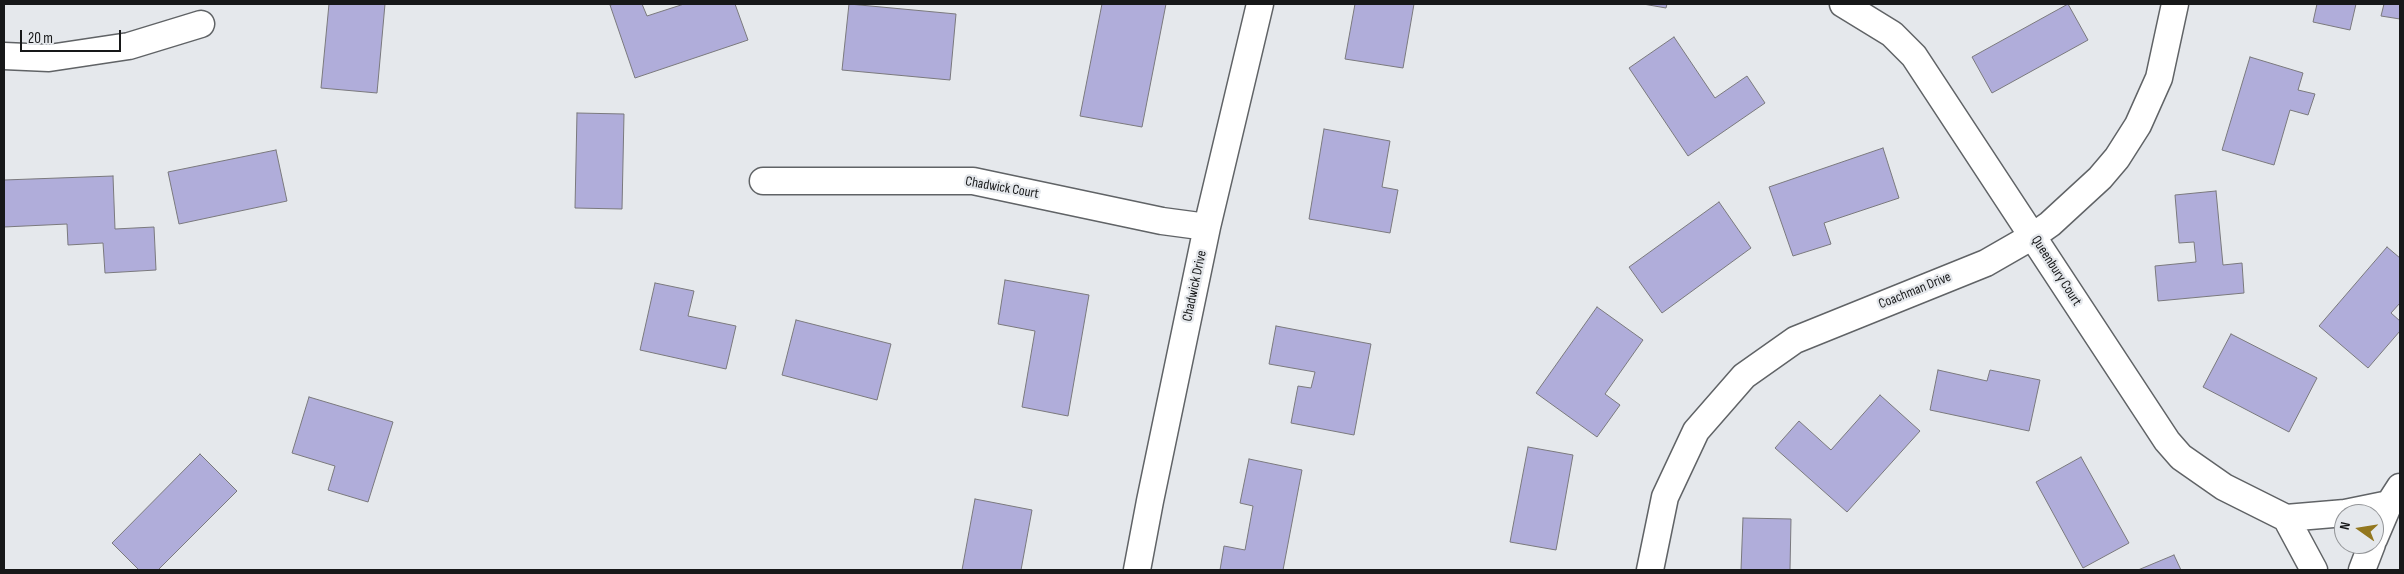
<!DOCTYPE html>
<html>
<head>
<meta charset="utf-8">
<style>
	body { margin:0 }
	#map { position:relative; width:2404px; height:574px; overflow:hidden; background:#e5e8ec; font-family:"Sofia Sans Condensed",sans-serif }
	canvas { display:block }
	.frame { position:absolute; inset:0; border:5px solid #171819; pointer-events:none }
	.north { position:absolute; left:2334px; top:504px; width:50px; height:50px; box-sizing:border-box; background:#e5e8ec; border:1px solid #939598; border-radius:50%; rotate:283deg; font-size:14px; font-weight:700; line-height:20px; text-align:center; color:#171819 }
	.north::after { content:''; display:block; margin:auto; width:18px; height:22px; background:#93771e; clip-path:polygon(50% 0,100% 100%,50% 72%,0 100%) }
	.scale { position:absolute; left:20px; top:30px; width:101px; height:22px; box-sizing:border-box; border:2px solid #171819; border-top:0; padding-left:6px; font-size:15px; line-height:18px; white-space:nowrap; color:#171819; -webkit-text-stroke:4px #e5e8ec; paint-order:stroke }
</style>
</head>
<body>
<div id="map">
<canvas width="2404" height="574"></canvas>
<div class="frame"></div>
<div class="north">N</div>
<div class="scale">20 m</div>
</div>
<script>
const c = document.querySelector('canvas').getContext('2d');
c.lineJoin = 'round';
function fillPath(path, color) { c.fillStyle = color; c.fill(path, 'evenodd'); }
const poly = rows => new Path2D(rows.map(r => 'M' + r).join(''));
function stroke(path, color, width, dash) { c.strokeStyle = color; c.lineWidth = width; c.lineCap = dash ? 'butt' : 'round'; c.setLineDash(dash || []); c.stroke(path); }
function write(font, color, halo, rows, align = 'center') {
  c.font = font + ' "Sofia Sans Condensed",sans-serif'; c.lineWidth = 4.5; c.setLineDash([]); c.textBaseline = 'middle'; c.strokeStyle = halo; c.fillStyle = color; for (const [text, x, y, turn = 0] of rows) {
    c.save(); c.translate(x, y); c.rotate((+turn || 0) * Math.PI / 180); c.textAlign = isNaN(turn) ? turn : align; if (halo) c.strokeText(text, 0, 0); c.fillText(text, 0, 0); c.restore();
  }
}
const building = poly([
	[329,4,385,4,377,93,321,88,329,4],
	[615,4,642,4,647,16,684,4,735,4,748,40,635,78,610,5,615,4],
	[849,4,956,14,950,80,842,70,849,4],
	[1102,4,1166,4,1142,127,1080,116,1102,4],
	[1355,4,1414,4,1403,68,1345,59,1355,4],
	[1643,4,1667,4,1666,8,1643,4],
	[2068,4,2088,40,1992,93,1972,57,2068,4],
	[2317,4,2356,4,2350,30,2313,22,2317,4],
	[2384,4,2400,4,2400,19,2381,16,2384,4],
	[1674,37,1715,98,1747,76,1765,103,1688,156,1629,68,1674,37],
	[2250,57,2303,73,2298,90,2315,94,2308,115,2290,110,2274,165,2222,150,2250,57],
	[577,113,624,114,622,209,575,208,577,113],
	[1324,129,1390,141,1382,187,1398,190,1390,233,1309,219,1324,129],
	[1883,148,1899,198,1824,223,1831,244,1793,256,1769,187,1883,148],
	[276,150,287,201,179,224,168,172,276,150],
	[113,176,115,229,154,227,156,270,105,273,103,243,68,245,67,224,4,227,4,180,113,176],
	[2216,191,2223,265,2242,263,2244,293,2158,301,2155,266,2196,262,2194,242,2179,243,2175,195,2216,191],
	[1719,202,1751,248,1662,313,1629,267,1719,202],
	[2387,247,2400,258,2400,303,2391,313,2400,321,2400,331,2368,368,2319,326,2387,247],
	[1005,280,1089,295,1068,416,1022,407,1035,331,998,324,1005,280],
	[655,283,694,291,688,316,736,326,726,369,640,350,655,283],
	[1597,307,1643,340,1605,394,1620,405,1597,437,1536,393,1597,307],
	[796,320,891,344,877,400,782,375,796,320],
	[1276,326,1371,344,1354,435,1291,423,1298,386,1311,388,1315,372,1269,364,1276,326],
	[2231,334,2317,378,2289,432,2203,387,2231,334],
	[1938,370,1987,381,1990,370,2040,380,2029,431,1930,410,1938,370],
	[1880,395,1920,431,1847,512,1775,448,1799,421,1831,450,1880,395],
	[309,397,393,422,368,502,328,490,335,466,292,453,309,397],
	[1528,447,1573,455,1556,550,1510,542,1528,447],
	[200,454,237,491,158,570,139,570,112,543,200,454],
	[2081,457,2129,543,2083,568,2036,482,2081,457],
	[1249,459,1302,470,1283,570,1220,570,1224,546,1245,550,1253,506,1240,503,1249,459],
	[975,499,1032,510,1021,570,962,570,975,499],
	[1743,518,1791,519,1790,570,1741,570,1743,518],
	[2174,555,2181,570,2138,570,2174,555]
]);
fillPath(building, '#b0adda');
stroke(building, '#7a797d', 1);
const minor = poly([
	[1843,4,1892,34,1914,56,2167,441,2181,457,2224,487,2286,518,2345,513,2389,504],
	[4,56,49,58,129,46,201,24],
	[763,181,973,181,1162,221,1207,227],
	[2286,518,2314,570],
	[2374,539,2389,504,2400,487],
	[1137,570,1150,501,1207,227,1260,4],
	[1650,570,1665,497,1696,431,1744,376,1795,340,1986,263,2033,236,2050,224,2100,178,2117,158,2138,125,2159,78,2175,4],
	[2362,570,2372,544]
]);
stroke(minor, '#606366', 29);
stroke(minor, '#fff', 26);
write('14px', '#171819', '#e5e8ec', [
	["Chadwick Court",1002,188,10],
	["Queenbury Court",2056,271,57],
	["Chadwick Drive",1195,286,-78],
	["Coachman Drive",1915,291,-22]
]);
</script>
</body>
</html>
